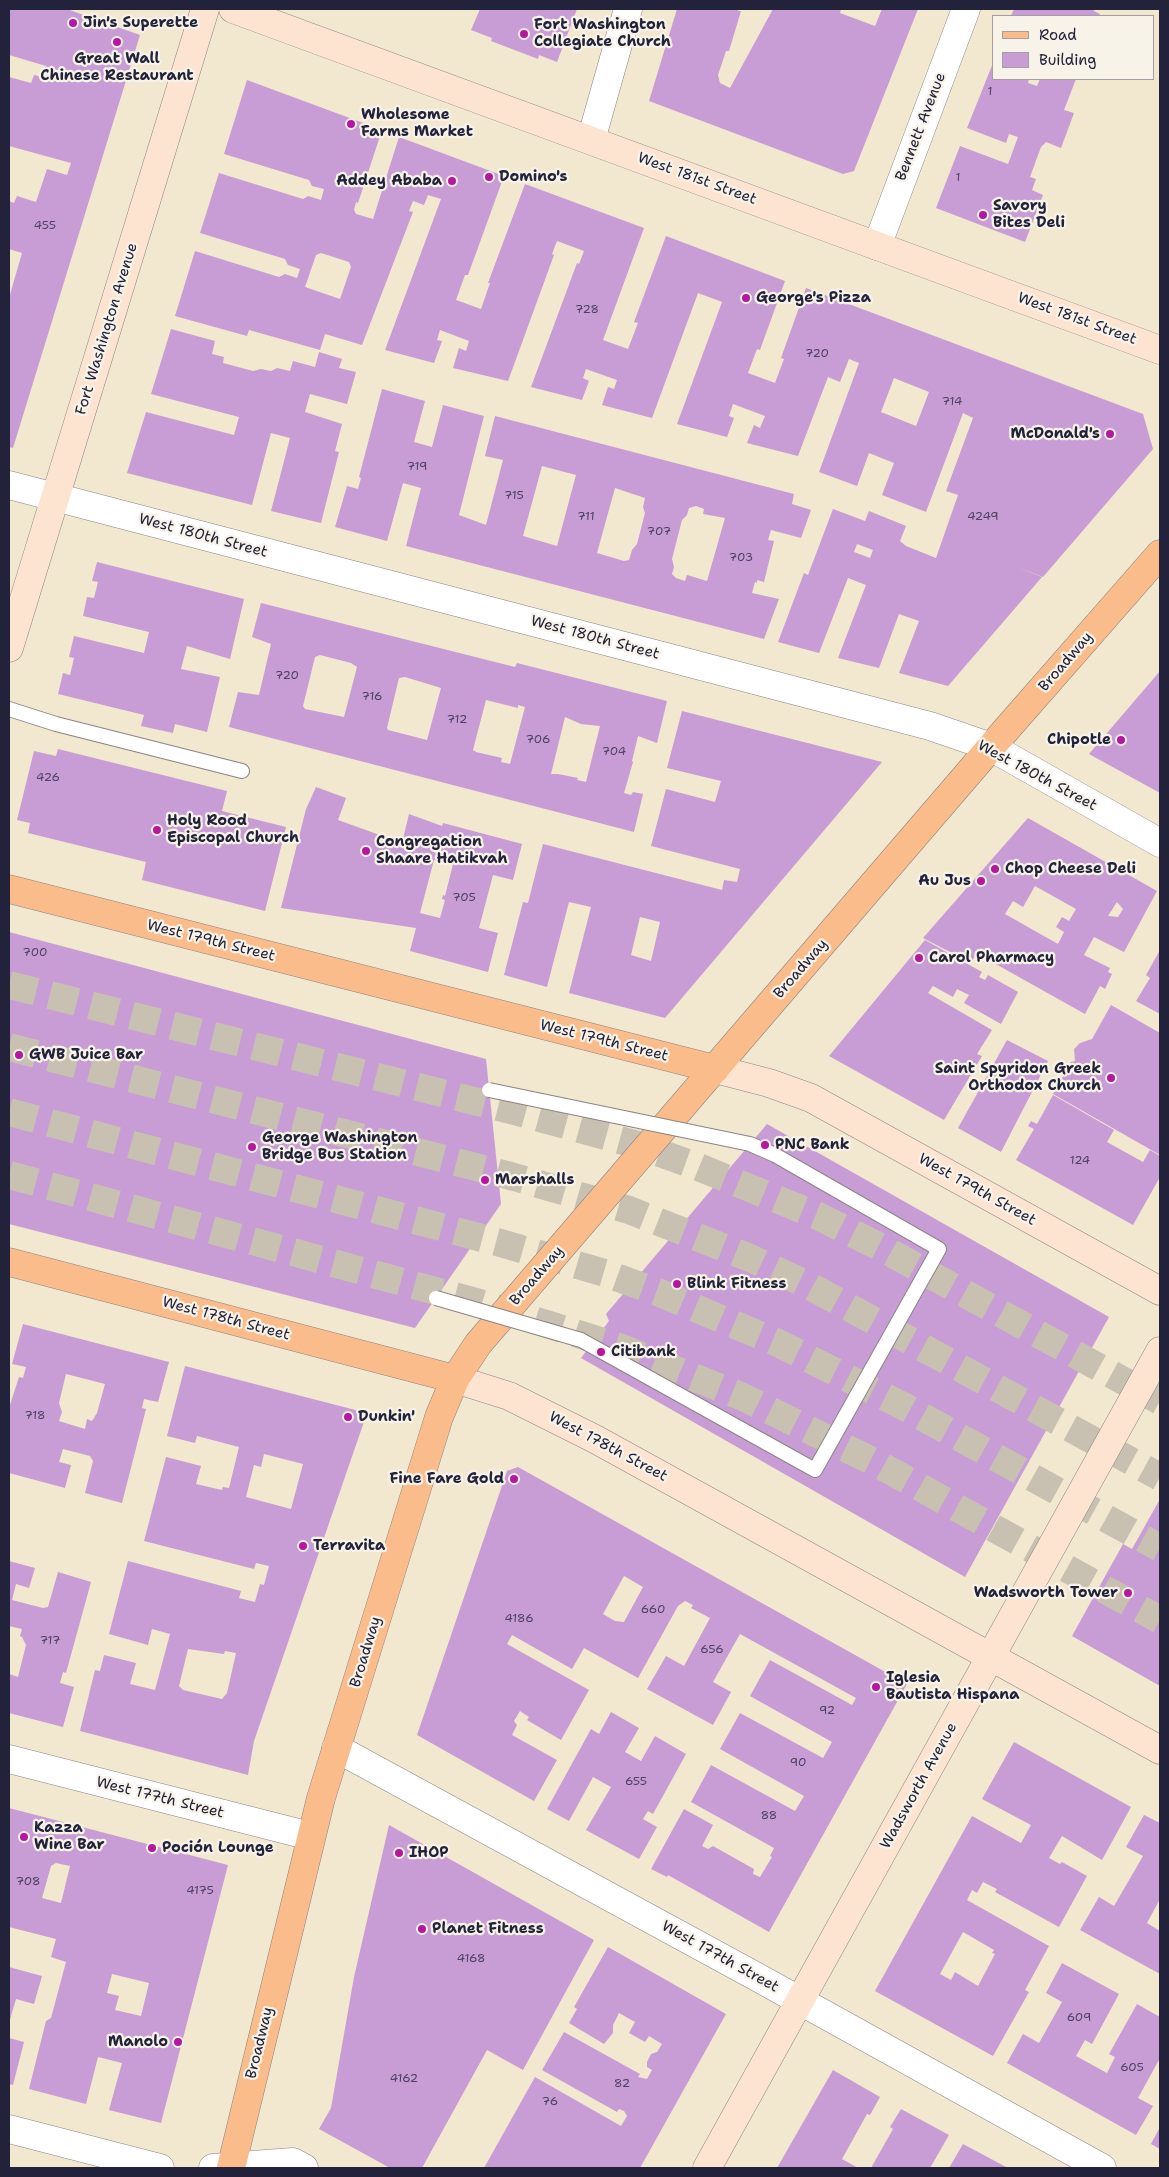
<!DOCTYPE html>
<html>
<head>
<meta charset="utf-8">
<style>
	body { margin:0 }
	#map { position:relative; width:1169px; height:2177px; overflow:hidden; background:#f2e7cf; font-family:"Shantell Sans",sans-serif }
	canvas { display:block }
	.frame { position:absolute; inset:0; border:10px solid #22223b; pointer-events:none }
	.legend { position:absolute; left:992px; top:15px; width:162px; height:65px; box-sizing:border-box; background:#f7f3e8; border:1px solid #a29fa3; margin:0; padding:6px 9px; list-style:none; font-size:15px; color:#22223b }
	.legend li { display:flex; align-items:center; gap:10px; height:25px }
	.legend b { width:25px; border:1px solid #a29fa3 }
</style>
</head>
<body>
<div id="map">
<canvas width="1169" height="2177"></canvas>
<div class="frame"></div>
<ul class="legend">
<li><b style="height:6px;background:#f9bc8a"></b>Road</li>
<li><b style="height:14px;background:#c89dd5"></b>Building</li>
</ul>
</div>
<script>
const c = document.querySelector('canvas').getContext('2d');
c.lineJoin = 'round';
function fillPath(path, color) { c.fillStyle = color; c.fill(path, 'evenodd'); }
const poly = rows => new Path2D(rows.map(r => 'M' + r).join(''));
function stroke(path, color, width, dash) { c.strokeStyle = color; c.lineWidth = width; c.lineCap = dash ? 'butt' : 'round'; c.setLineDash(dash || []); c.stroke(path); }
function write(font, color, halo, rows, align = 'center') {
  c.font = font + ' "Shantell Sans",sans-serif'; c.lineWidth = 4.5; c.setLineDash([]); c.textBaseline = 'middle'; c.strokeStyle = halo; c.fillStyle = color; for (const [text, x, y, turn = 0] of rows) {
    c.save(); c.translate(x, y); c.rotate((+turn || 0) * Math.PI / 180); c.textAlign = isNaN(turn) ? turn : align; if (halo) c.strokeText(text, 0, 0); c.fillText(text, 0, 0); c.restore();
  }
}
fillPath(poly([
	[9,9,67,9,140,35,13,448,9,447,9,298,22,253,9,249,9,201,14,203,17,196,36,202,47,169,67,175,71,163,9,146,9,77,31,83,34,75,43,77,46,66,9,55],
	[480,9,577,9,557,62,539,55,538,59,491,41,492,38,471,30],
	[677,9,739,9,738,11,741,11,729,51,726,51,718,75,720,83,730,88,773,9,841,9,840,13,875,26,882,9,918,9,854,171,843,174,649,101],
	[1014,9,1094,9,1094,11,1100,14,1099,16,1011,16],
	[993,63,993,79,1029,79,1028,83,1037,86,1040,79,1076,79,1064,110,1074,113,1061,148,1046,142,1041,147,1030,177,1036,179,1032,190,1043,195,1025,242,936,208,960,146,1008,164,1018,137,1009,134,1006,143,967,128],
	[247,80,382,130,358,203,356,202,354,210,356,214,373,219,399,137,504,176,468,275,465,275,456,300,481,309,490,283,488,283,525,184,644,228,603,340,628,349,638,323,634,322,666,236,785,281,760,350,757,349,748,373,775,383,784,359,781,358,806,288,1143,414,1153,449,1043,577,1017,567,1042,577,948,686,899,673,919,621,899,614,879,668,838,658,866,585,848,578,819,653,778,642,804,573,808,575,833,509,865,521,869,511,906,526,900,541,906,546,936,558,958,495,946,491,973,418,963,413,926,512,882,495,894,463,869,453,857,486,819,472,859,363,849,359,840,382,828,377,798,456,747,443,754,425,760,428,765,416,733,404,729,416,734,418,727,437,677,424,722,302,698,293,652,418,602,405,608,387,614,389,617,380,586,369,583,378,589,381,582,400,531,387,577,263,579,264,584,251,557,241,552,254,554,255,508,381,453,368,459,348,466,351,469,341,440,330,437,340,442,341,434,363,385,350,441,199,428,195,424,205,413,201,409,211,413,212,362,345,325,334,320,350,249,330,247,336,175,316,195,251,279,277,285,274,297,278,300,269,288,265,285,259,200,233,219,173,303,199,308,196,321,200,324,189,312,186,309,180,224,154],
	[321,253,349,262,351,267,340,299,305,287,316,255],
	[894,378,929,392,916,426,881,412],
	[857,544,873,550,870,558,854,552],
	[171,329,215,341,212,354,224,357,223,363,253,371,261,369,271,371,277,368,290,371,293,361,315,367,319,352,342,359,339,368,356,372,347,404,310,394,305,412,342,424,335,451,339,452,321,523,271,511,290,438,271,433,252,505,127,473,146,412,234,435,239,417,151,394],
	[382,389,425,401,414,442,432,447,443,405,484,416,459,515,486,525,503,460,485,456,495,416,794,494,792,504,811,510,801,538,771,530,768,540,774,541,764,582,757,580,757,583,755,582,752,593,779,599,764,639,406,546,421,488,403,483,387,541,335,527,347,486,358,489,361,478,359,477],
	[542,466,576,475,557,546,523,536],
	[615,488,645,498,643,507,645,513,637,544,632,550,629,560,624,561,597,553],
	[696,506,704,509,703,514,725,518,707,581,687,575,685,581,676,578,672,574,674,567,672,559,682,520,687,515,689,508],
	[97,562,244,599,230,659,187,646,181,669,220,677,207,732,175,724,173,733,141,726,144,715,58,694,63,673,70,675,74,658,69,657,74,636,144,653,149,632,83,616,87,597,94,598,98,582,92,581],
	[261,603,515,667,517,663,667,701,657,743,638,736,632,761,633,762,624,793,631,795,633,792,643,794,634,832,229,727,238,692,259,695,271,644,252,637],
	[320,655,351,663,357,667,344,717,305,709,303,706,315,657],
	[405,677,441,688,427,740,388,730,387,728,399,678],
	[486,700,518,708,518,705,525,707,510,764,501,762,502,758,476,752,473,750],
	[565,717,581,724,600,726,586,782,577,780,578,778,558,774,551,774],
	[1160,671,1160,793,1089,754],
	[682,711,882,762,665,1018,569,993,591,907,569,902,547,987,504,975,523,902,528,903,543,844,722,890,724,880,737,882,740,869,651,846,666,789,715,802,721,781,667,768],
	[640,917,660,922,651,961,631,955],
	[58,749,227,791,222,811,286,827,265,911,142,880,146,862,28,833,30,823,17,820,34,751,56,756],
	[316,787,346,798,338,820,402,843,409,814,442,826,443,823,522,844,513,880,493,875,479,928,498,933,488,972,410,951,416,928,281,908,306,809],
	[434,860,453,864,445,896,443,895,442,899,445,900,440,918,420,913],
	[1028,818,1157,891,1124,952,1094,937,1084,955,1110,968,1108,972,1112,974,1105,989,1100,986,1085,1014,985,958,987,954,978,949,971,963,923,938],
	[1035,886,1076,909,1069,921,1062,917,1056,927,1064,932,1058,944,1005,914,1013,901,1023,907],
	[1117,902,1123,909,1118,917,1108,916],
	[9,932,486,1059,501,1204,415,1328,9,1224],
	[925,940,982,972,979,977,985,980,988,975,1018,992,1001,1024,964,1003,969,995,957,989,953,997,933,986,928,993,992,1030,977,1054,982,1056,944,1120,829,1056],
	[1160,950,1160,1014,1136,1001,1150,978,1146,975],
	[1111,1005,1160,1033,1160,1155,1053,1094,1071,1062,1075,1061,1074,1049,1080,1043,1092,1039],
	[1007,1040,1048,1061,1001,1152,958,1128],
	[1053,1095,1114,1130,1107,1142,1143,1162,1150,1150,1160,1156,1160,1177,1133,1225,1016,1160,1034,1129,1028,1126,1031,1121,1037,1124],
	[767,1124,1109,1317,965,1577,581,1358,609,1321,606,1314],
	[23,1324,169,1362,158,1402,144,1399,142,1408,146,1409,122,1503,85,1493,93,1461,90,1456,63,1449,59,1462,71,1465,65,1488,9,1473,9,1408,19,1377,23,1378,26,1367,12,1364],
	[66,1374,105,1384,97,1413,92,1421,87,1419,85,1429,59,1421,62,1412,59,1403],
	[185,1366,367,1413,254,1741,248,1775,80,1731,95,1670,100,1671,104,1655,136,1663,130,1684,155,1690,170,1634,152,1629,148,1645,109,1634,128,1561,241,1591,239,1598,255,1602,260,1584,264,1585,269,1566,256,1563,254,1569,144,1541,166,1457,201,1466,196,1484,222,1490,223,1487,229,1488,239,1447,197,1436,195,1443,167,1436],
	[264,1454,303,1464,291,1509,246,1497,254,1465,261,1467],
	[188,1649,224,1654,225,1651,236,1653,227,1693,222,1699,183,1690,179,1686],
	[518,1467,907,1684,769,1932,668,1875,667,1877,651,1869,684,1809,713,1825,702,1846,708,1849,713,1846,754,1869,753,1874,760,1877,772,1857,770,1856,774,1848,691,1802,711,1765,795,1811,804,1796,720,1749,740,1713,823,1758,832,1742,750,1696,770,1660,852,1705,856,1698,740,1634,713,1682,731,1692,713,1725,647,1689,666,1656,684,1666,710,1618,691,1608,693,1605,685,1601,678,1606,638,1678,584,1648,572,1669,512,1635,507,1644,589,1690,561,1740,527,1720,529,1717,520,1711,514,1721,517,1725,512,1735,557,1760,534,1801,417,1735,507,1471],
	[624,1576,643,1587,624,1622,615,1621,603,1614],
	[1160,1499,1160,1686,1072,1636,1123,1544,1132,1549],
	[9,1561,35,1568,29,1588,16,1584,12,1600,43,1608,48,1607,58,1572,91,1582,66,1673,63,1672,60,1683,74,1687,63,1727,9,1713,9,1674,18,1677,26,1645,22,1637,20,1636,22,1629,9,1626],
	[611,1712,639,1728,625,1752,641,1761,655,1736,686,1754,653,1814,648,1811,643,1819,657,1827,639,1859,586,1830,611,1787,593,1777,569,1821,547,1809,591,1729,599,1734],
	[1014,1742,1131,1807,1102,1860,1062,1836,1049,1858,1060,1864,1062,1862,1087,1876,1059,1927,995,1892,997,1889,983,1882,977,1893,972,1890,967,1900,1049,1946,1025,1990,1029,1992,993,2056,875,1991,972,1816,1021,1843,1031,1825,982,1799],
	[963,1932,994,1950,992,1953,995,1954,978,1986,955,1972,951,1980,940,1974],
	[9,1808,228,1865,161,2123,109,2110,122,2063,98,2057,86,2104,29,2089,46,2021,51,2018,66,1962,51,1957,56,1939,9,1927],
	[56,1863,70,1866,61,1903,42,1898,51,1866],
	[112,1974,149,1983,141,2016,115,2010,119,1996,107,1993],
	[1144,1815,1160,1823,1160,1899,1147,1923,1160,1931,1160,1974,1080,1930,1099,1897,1114,1906,1143,1856,1126,1847],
	[389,1825,594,1940,523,2070,487,2050,422,2168,390,2168,319,2129,331,2108,354,1977],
	[608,1947,726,2014,640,2168,484,2168,535,2077,621,2126,627,2116,624,2111,619,2109,617,2112,542,2070,564,2032,640,2074,638,2077,647,2079,652,2070,647,2067,647,2062,651,2054,657,2052,662,2044,649,2036,645,2042,629,2033,635,2022,619,2013,613,2025,613,2033,604,2044,569,2023,577,2009,574,2007],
	[1062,1963,1119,1994,1092,2044,1085,2040,1076,2056,1107,2073,1115,2057,1109,2054,1137,2004,1160,2017,1160,2058,1138,2098,1153,2106,1136,2135,1007,2063,1023,2034,1039,2043,1062,2002,1046,1993],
	[9,1967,42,1976,34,2004,16,1999,9,2023],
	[9,2038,24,2042,13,2085,9,2084],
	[833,2070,880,2097,870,2115,867,2114,842,2159,858,2168,777,2168],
	[901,2109,949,2135,930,2168,871,2168,893,2129,890,2127],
	[1160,2127,1160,2149,1151,2144],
	[963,2144,1008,2168,949,2168]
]), '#c89dd5');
stroke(poly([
	[9,985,518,1112,638,1145,696,1166,818,1216,880,1247,1160,1401],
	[9,1047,507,1175,629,1210,750,1258,808,1285,1160,1477],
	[9,1112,497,1242,605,1273,660,1293,778,1343,903,1406,1160,1548],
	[9,1175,480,1303,619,1347,743,1397,878,1464,1160,1620]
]), '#c8c0b1', 28, [28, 14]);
const lane = poly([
	[9,709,56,724,242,771]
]);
const street = poly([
	[591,140,628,9],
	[877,246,966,9],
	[9,485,930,726,991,747,1160,843],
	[336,1748,757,1977,1102,2168],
	[9,1759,310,1836],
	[9,2129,160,2168],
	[213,2168,293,2162,304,2168]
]);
const secondary = poly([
	[233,9,1160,350],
	[9,648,205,9],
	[715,1069,769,1083,811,1098,1160,1291],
	[455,1379,509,1396,595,1439,1160,1750],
	[707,2168,1160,1351]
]);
const primary = poly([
	[9,889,715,1069],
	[9,1262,455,1379],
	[231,2168,321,1798,439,1417,455,1379,478,1344,991,747,1160,554]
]);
stroke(lane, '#8a8485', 16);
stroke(street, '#8a8485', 29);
stroke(secondary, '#8a8485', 29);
stroke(primary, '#8a8485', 29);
stroke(lane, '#fff', 14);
stroke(street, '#fff', 28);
stroke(secondary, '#fde4d0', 28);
stroke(primary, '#f9bc8a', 28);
const laneBridge = poly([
	[436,1298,581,1340,815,1470,939,1249,775,1155,750,1144,489,1090]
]);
stroke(laneBridge, '#8a8485', 16, []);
stroke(laneBridge, '#fff', 14);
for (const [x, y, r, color] of [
	[73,23,5,"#b5179e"],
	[524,34,5,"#b5179e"],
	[117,42,5,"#b5179e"],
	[351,124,5,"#b5179e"],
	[489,177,5,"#b5179e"],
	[452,181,5,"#b5179e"],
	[983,215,5,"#b5179e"],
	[746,298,5,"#b5179e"],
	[1110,434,5,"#b5179e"],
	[1121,740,5,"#b5179e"],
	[157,830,5,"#b5179e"],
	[366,851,5,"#b5179e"],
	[995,869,5,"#b5179e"],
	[981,881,5,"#b5179e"],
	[919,958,5,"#b5179e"],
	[19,1055,5,"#b5179e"],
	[1111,1078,5,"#b5179e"],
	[765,1145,5,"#b5179e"],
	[252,1147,5,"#b5179e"],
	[485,1180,5,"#b5179e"],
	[677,1284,5,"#b5179e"],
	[601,1352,5,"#b5179e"],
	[348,1417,5,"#b5179e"],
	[514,1479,5,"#b5179e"],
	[303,1546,5,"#b5179e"],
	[1128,1593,5,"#b5179e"],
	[876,1687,5,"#b5179e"],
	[24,1837,5,"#b5179e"],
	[152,1848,5,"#b5179e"],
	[399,1853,5,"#b5179e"],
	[422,1929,5,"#b5179e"],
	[178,2042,5,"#b5179e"]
]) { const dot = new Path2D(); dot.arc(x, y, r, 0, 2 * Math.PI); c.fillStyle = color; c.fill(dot); stroke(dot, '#f7f3e8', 2); }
write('12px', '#4c4162', null, [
	["1",990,92],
	["1",958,178],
	["455",45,226],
	["728",587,310],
	["720",817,354],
	["714",952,402],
	["719",417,467],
	["715",514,496],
	["711",586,517],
	["4249",983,517],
	["707",659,532],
	["703",741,558],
	["720",287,676],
	["716",372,697],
	["712",457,720],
	["706",538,740],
	["704",614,752],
	["426",48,778],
	["705",464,898],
	["700",35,953],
	["124",1080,1161],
	["718",35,1416],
	["660",653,1610],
	["4186",519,1619],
	["717",50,1641],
	["656",712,1650],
	["92",827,1711],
	["90",798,1763],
	["655",636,1782],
	["88",769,1816],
	["708",28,1882],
	["4175",200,1891],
	["4168",471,1959],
	["609",1079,2018],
	["605",1132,2068],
	["4162",404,2079],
	["82",622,2084],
	["76",550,2102]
]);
write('bold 15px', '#22223b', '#f7f3e8', [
	["Jin's Superette",83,23],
	["Fort Washington",534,25],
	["Collegiate Church",534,42],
	["Great Wall",117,59,"center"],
	["Chinese Restaurant",117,76,"center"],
	["Wholesome",361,115],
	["Farms Market",361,132],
	["Domino's",499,177],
	["Addey Ababa",442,181,"right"],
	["Savory",993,206],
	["Bites Deli",993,223],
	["George's Pizza",756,298],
	["McDonald's",1100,434,"right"],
	["Chipotle",1111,740,"right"],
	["Holy Rood",167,821],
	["Episcopal Church",167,838],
	["Congregation",376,842],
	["Shaare Hatikvah",376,859],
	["Chop Cheese Deli",1005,869],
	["Au Jus",971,881,"right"],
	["Carol Pharmacy",929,958],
	["GWB Juice Bar",29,1055],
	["Saint Spyridon Greek",1101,1069,"right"],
	["Orthodox Church",1101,1086,"right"],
	["George Washington",262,1138],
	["Bridge Bus Station",262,1155],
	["PNC Bank",775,1145],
	["Marshalls",495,1180],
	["Blink Fitness",687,1284],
	["Citibank",611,1352],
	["Dunkin'",358,1417],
	["Fine Fare Gold",504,1479,"right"],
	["Terravita",313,1546],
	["Wadsworth Tower",1118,1593,"right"],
	["Iglesia",886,1678],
	["Bautista Hispana",886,1695],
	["Kazza",34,1828],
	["Wine Bar",34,1845],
	["Poción Lounge",162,1848],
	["IHOP",409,1853],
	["Planet Fitness",432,1929],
	["Manolo",168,2042,"right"]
], 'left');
write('15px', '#22223b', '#f7f3e8', [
	["Bennett Avenue",921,127,-69],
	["West 181st Street",697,179,20],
	["West 181st Street",1077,319,20],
	["Fort Washington Avenue",107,329,-73],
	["West 180th Street",203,536,15],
	["West 180th Street",595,638,15],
	["Broadway",1066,662,-49],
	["West 180th Street",1037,776,28],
	["West 179th Street",211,941,14],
	["Broadway",801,969,-49],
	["West 179th Street",604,1041,14],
	["West 179th Street",977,1190,29],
	["Broadway",537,1276,-49],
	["West 178th Street",226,1319,15],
	["West 178th Street",608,1447,28],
	["Broadway",366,1652,-73],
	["Wadsworth Avenue",919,1786,-61],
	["West 177th Street",160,1798,14],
	["West 177th Street",720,1957,29],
	["Broadway",260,2043,-76]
]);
</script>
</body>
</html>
